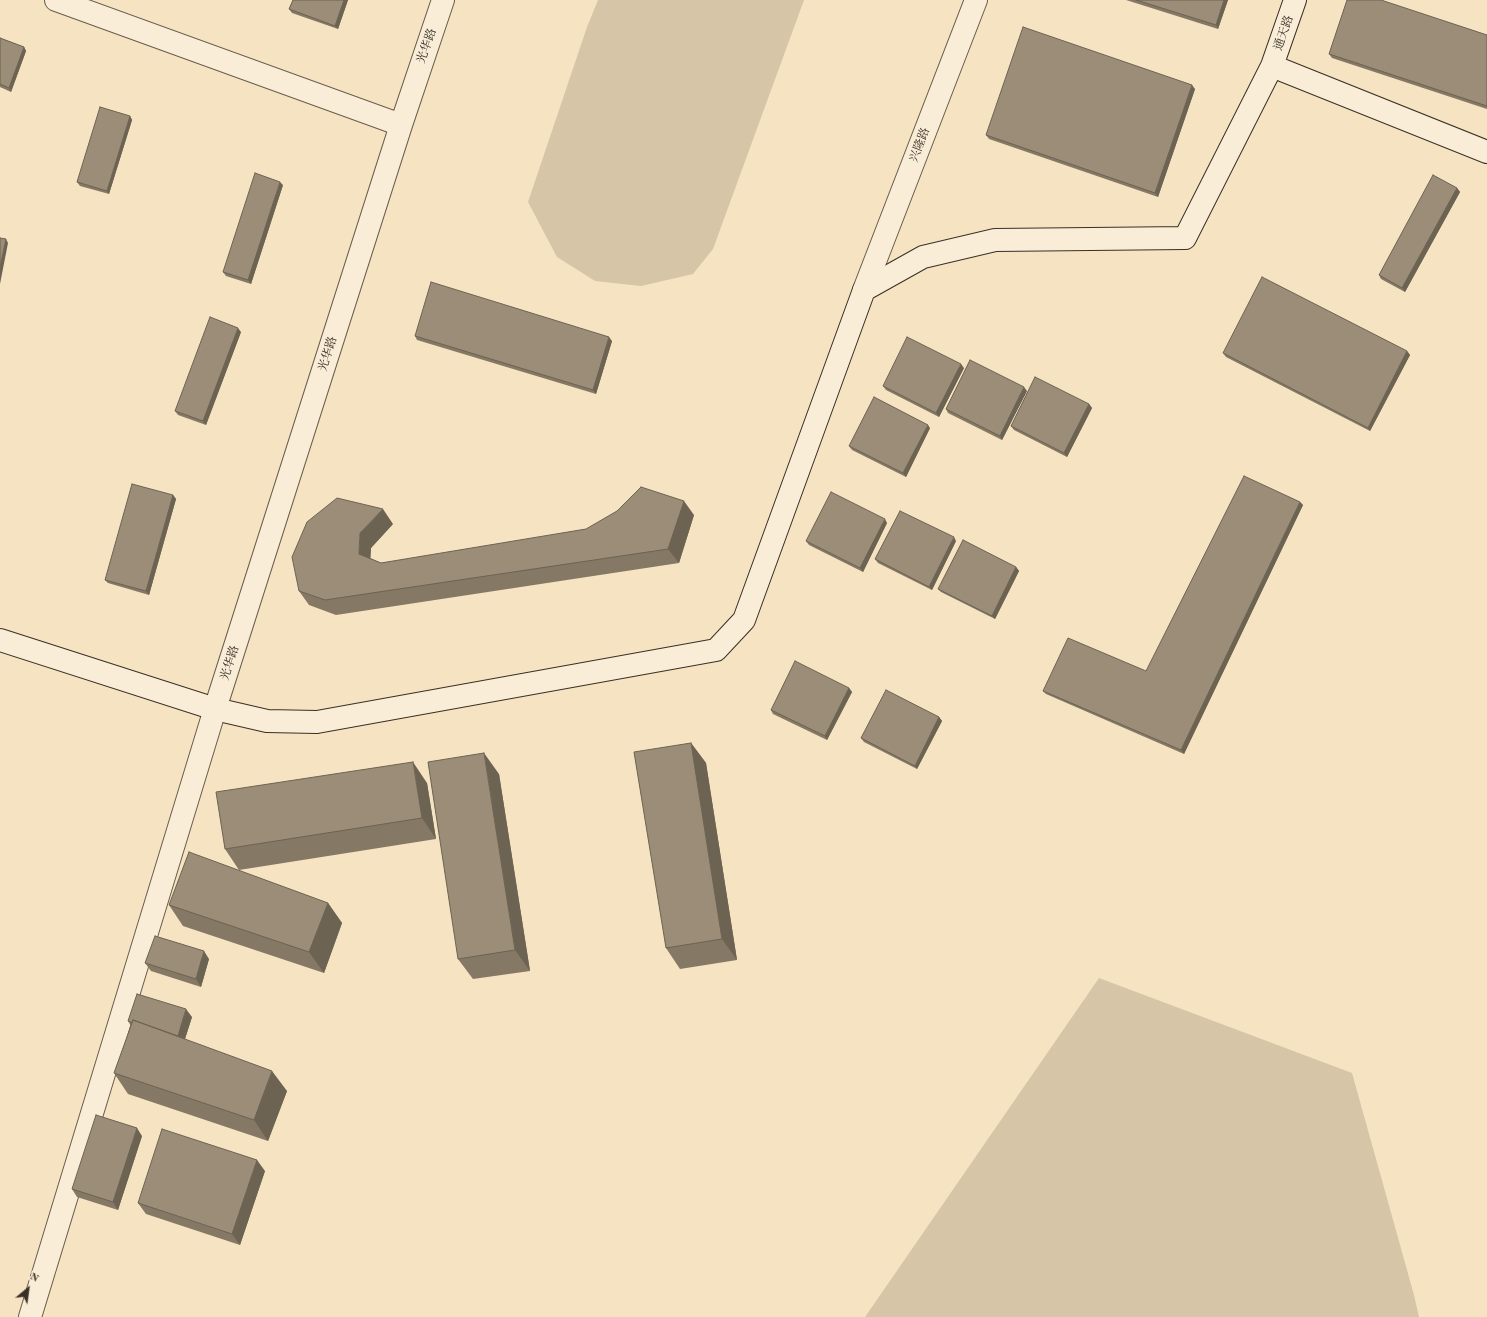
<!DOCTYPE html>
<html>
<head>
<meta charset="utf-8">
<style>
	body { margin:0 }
	#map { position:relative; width:1487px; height:1317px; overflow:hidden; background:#f6e3c1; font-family:"Old Standard TT",serif }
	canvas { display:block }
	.north { position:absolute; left:8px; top:1269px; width:40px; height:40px; -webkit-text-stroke:3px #f9edd7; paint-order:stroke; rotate:29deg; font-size:11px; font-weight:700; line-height:16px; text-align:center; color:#393026 }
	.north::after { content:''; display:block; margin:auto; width:14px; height:18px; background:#393026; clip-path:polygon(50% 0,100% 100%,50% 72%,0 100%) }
</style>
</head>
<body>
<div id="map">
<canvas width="1487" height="1317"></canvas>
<div class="north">N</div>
</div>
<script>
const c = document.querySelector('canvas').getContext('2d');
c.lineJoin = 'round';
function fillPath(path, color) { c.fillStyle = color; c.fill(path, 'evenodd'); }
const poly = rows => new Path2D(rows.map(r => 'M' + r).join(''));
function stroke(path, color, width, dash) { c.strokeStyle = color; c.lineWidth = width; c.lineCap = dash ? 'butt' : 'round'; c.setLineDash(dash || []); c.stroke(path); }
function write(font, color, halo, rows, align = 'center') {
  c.font = font + ' "Old Standard TT","Noto Serif SC",serif'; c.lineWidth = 3.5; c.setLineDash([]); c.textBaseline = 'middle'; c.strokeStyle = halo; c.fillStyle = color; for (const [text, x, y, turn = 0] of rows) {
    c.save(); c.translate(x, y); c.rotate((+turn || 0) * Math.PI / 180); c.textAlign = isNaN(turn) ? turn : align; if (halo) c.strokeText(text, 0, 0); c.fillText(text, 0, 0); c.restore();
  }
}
fillPath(poly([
	[598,0,804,0,713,249,693,274,641,286,595,281,557,257,528,202,587,27],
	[1099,978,1352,1073,1414,1295,1419,1317,865,1317]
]), '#d6c5a7');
const minor = poly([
	[30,1317,215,709]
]);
const tertiary = poly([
	[56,0,401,125],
	[864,290,976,0],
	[215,709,401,125,443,0]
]);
const secondary = poly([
	[1272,66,1487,152],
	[0,640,215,709,267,721,317,722,716,650,744,620,864,290,923,257,995,240,1185,238,1272,66,1295,0]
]);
stroke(minor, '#685d4d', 24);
stroke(tertiary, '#685d4d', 24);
stroke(secondary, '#393026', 24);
stroke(minor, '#f9edd7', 22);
stroke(tertiary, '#f9edd7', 22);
stroke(secondary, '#f9edd7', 22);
fillPath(poly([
	[293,0,348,0,338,29,292,13,289,9],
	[1126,0,1228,0,1218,29],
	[1487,35,1487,109,1332,58,1329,54],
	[0,38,24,47,26,51,11,92,0,87],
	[1195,89,1158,197,989,139,986,135],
	[130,116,132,120,109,194,80,186,77,182],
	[283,185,251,284,226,276,223,272],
	[1457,188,1460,192,1405,292,1381,279,1379,275],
	[241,332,206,425,178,415,175,411],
	[415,336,612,341,596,394,417,340],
	[1407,351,1410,355,1370,431,1226,357,1223,353],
	[964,368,939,417,886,390,883,386],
	[1027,391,1002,440,948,413,946,409],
	[1089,404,1092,408,1067,457,1014,430,1011,426],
	[930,428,906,477,852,450,849,446],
	[173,495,176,499,149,595,108,583,105,580],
	[1300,502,1303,505,1184,754,1046,694,1043,691,1146,671],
	[694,515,679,563,336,615,309,605,299,591,393,524,371,548,370,558,381,563],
	[887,523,863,572,809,545,806,541],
	[956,541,932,590,878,563,875,559],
	[1016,567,1019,571,995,619,941,592,938,589],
	[849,688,852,692,827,740,773,714,771,710],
	[939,717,942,721,917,769,864,742,861,738],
	[691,743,706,763,737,960,680,969,666,948],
	[499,774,530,971,473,979,458,959],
	[427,783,436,839,239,870,225,849],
	[328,903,342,923,324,973,183,926,169,905],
	[209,959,201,987,151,971,145,963],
	[192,1017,185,1039,287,1091,268,1141,128,1094,114,1073,131,1026,128,1021],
	[142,1136,118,1210,77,1197,72,1189],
	[265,1171,240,1245,146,1214,138,1203]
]), '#857966');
fillPath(poly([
	[344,0,348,0,338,29,335,26],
	[1224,0,1228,0,1218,29,1216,25],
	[24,47,26,51,11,92,9,88],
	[1192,85,1195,89,1158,197,1155,193],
	[130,116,132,120,109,194,107,191],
	[280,182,283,185,251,284,248,280],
	[1457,188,1460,192,1405,292,1402,288],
	[6,239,8,243,0,284,0,267],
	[238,328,241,332,206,425,203,421],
	[609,337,612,341,596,394,593,390],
	[1407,351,1410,355,1370,431,1368,428],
	[961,364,964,368,939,417,936,413],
	[1024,387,1027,391,1002,440,1000,436],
	[1089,404,1092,408,1067,457,1064,453],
	[928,425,930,428,906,477,903,473],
	[173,495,176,499,149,595,146,591],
	[684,501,694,515,679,563,668,549],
	[1300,502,1303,505,1184,754,1181,750],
	[383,509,393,524,371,548,370,568,359,554,360,533],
	[885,519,887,523,863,572,860,568],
	[954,537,956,541,932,590,929,587],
	[1016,567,1019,571,995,619,992,616],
	[849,688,852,692,827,740,825,736],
	[939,717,942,721,917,769,915,766],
	[691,743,706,763,737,960,722,939],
	[484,753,499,774,530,971,515,950],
	[413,762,427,783,436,839,422,818],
	[328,903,342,923,324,973,309,952],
	[204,951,209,959,201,987,196,979],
	[186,1009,192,1017,183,1045,178,1037],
	[272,1071,287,1091,268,1141,254,1120],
	[137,1128,142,1136,118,1210,113,1202],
	[257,1160,265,1171,240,1245,232,1234]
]), '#6c6353');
const building = poly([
	[293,0,344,0,335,26,289,9,293,0],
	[1136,0,1224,0,1216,25,1136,0],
	[1347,0,1381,0,1487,35,1487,106,1329,54,1347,0],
	[1023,27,1192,85,1155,193,986,135,1023,27],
	[0,38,24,47,9,88,0,84,0,38],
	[100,107,130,116,107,191,77,182,100,107],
	[255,173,280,182,248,280,223,272,255,173],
	[1433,175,1457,188,1402,288,1379,275,1433,175],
	[0,238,6,239,0,267,0,238],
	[1262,277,1407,351,1368,428,1223,353,1262,277],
	[431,282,609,337,593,390,415,336,431,282],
	[210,317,238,328,203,421,175,411,210,317],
	[907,337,961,364,936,413,883,386,907,337],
	[970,360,1024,387,1000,436,946,409,970,360],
	[1035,377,1089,404,1064,453,1011,426,1035,377],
	[874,397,928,425,903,473,849,446,874,397],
	[1244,476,1300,502,1181,750,1043,691,1068,638,1146,671,1244,476],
	[132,484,173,495,146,591,105,580,132,484],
	[641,487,684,501,668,549,325,600,299,591,292,557,307,522,337,498,383,509,360,533,359,554,381,563,586,529,617,511,641,487],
	[831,492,885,519,860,568,806,541,831,492],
	[900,511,954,537,929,587,875,559,900,511],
	[963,540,1016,567,992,616,938,589,963,540],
	[795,661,849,688,825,736,771,710,795,661],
	[886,690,939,717,915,766,861,738,886,690],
	[691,743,722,939,666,948,634,752,691,743],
	[484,753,515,950,458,959,428,762,484,753],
	[413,762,422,818,225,849,216,792,413,762],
	[189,852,328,903,309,952,169,905,189,852],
	[155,936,204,951,196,979,145,963,155,936],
	[137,994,186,1009,178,1036,133,1020,132,1023,128,1021,137,994],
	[133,1020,272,1071,254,1120,114,1073,133,1020],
	[96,1115,137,1128,113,1202,72,1189,96,1115],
	[162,1129,257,1160,232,1234,138,1203,162,1129]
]);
fillPath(building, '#9b8d77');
stroke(building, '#6c6353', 1);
write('12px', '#393026', '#f9edd7', [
	["通天路",1284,33,-71],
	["光华路",427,46,-71],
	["兴隆路",920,145,-69],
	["光华路",328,354,-72],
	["光华路",230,663,-72]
]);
</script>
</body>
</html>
